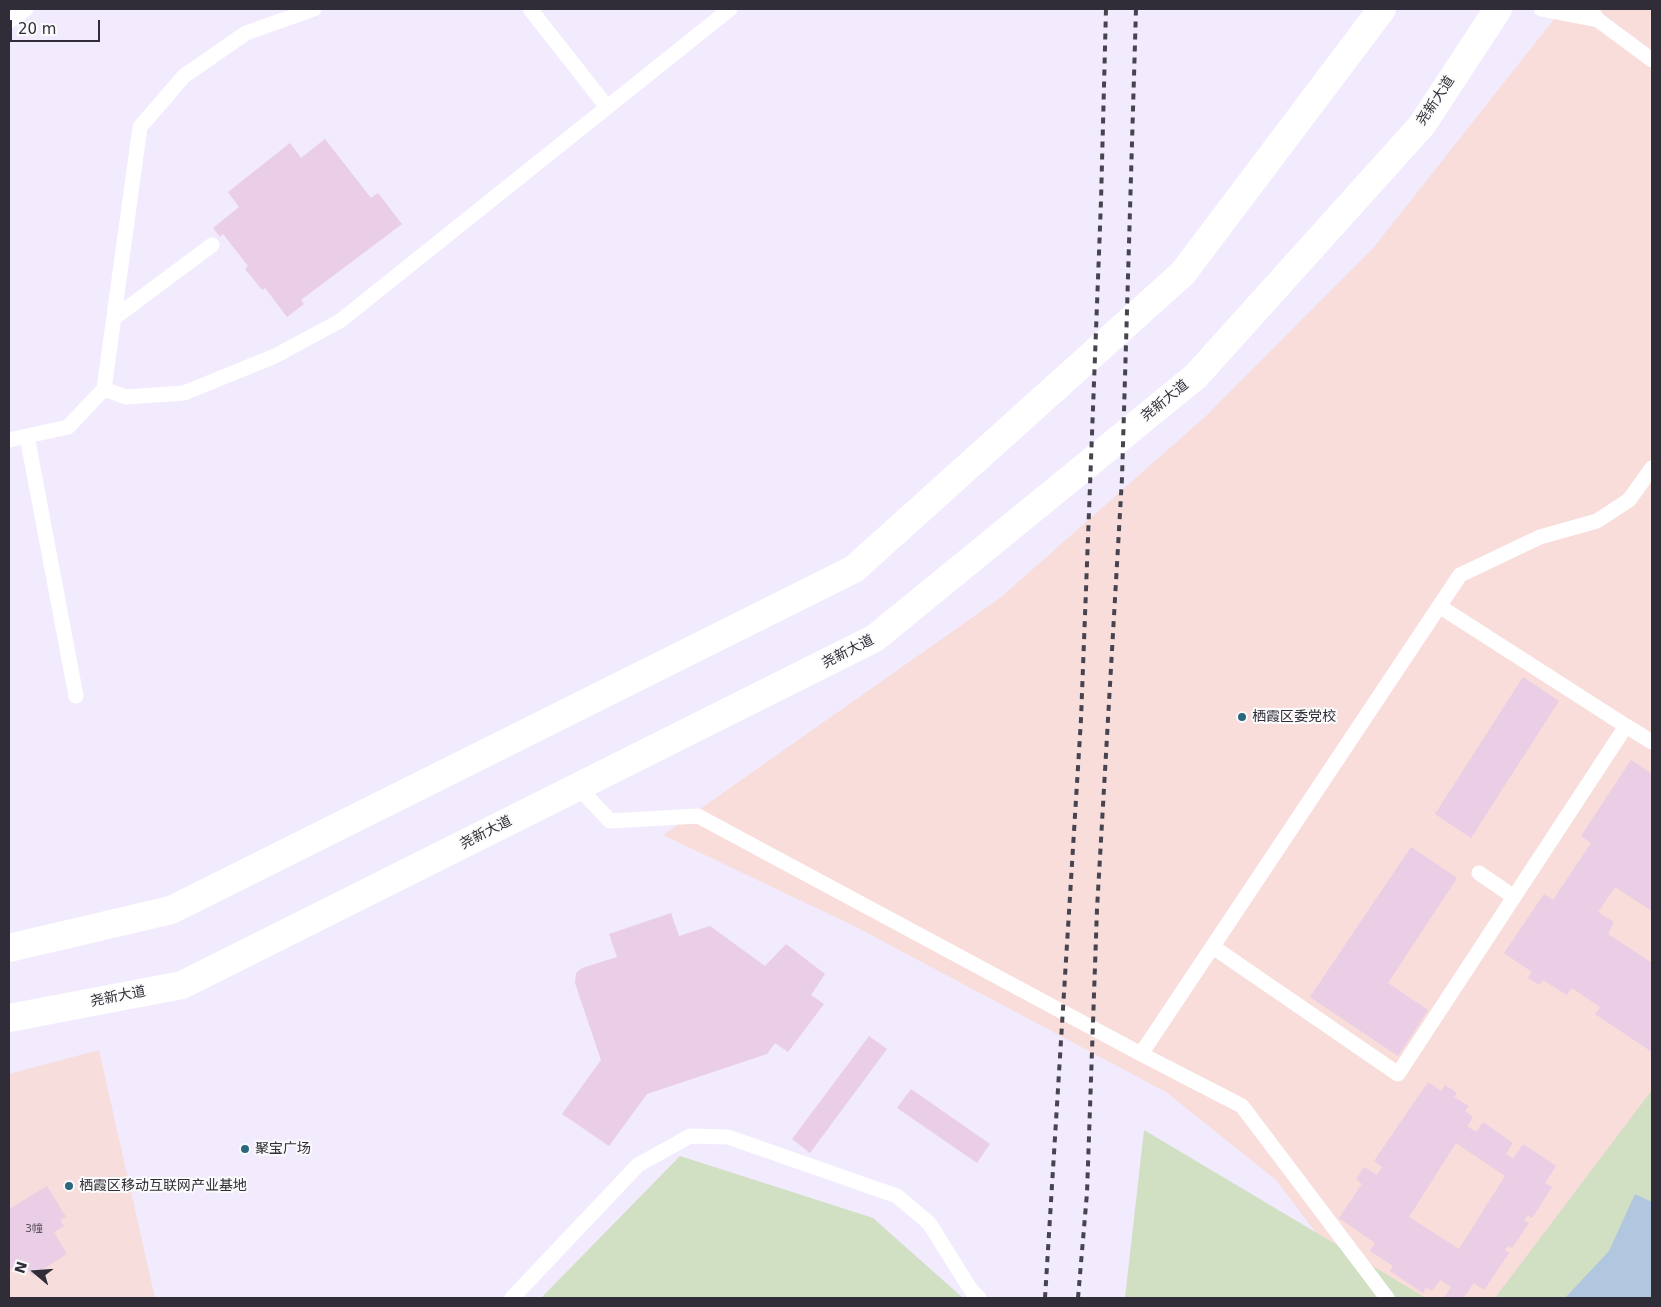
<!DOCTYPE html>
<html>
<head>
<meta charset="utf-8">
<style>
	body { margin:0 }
	#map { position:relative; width:1661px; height:1307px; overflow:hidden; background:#f1ebfd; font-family:"DejaVu Sans",sans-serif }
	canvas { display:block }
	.frame { position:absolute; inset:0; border:10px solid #312d38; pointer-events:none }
	.north { position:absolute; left:10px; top:1247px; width:50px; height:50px; -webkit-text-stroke:4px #fbfbfb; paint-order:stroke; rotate:288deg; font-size:14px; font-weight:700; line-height:20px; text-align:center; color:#312d38 }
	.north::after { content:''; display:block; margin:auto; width:18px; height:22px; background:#312d38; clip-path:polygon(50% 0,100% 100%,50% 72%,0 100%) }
	.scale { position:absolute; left:10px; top:20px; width:90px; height:22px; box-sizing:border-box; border:2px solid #312d38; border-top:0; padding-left:6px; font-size:15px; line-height:18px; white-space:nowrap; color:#312d38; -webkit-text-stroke:4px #fbfbfb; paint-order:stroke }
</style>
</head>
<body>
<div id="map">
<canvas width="1661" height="1307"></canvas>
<div class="frame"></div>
<div class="north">N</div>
<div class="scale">20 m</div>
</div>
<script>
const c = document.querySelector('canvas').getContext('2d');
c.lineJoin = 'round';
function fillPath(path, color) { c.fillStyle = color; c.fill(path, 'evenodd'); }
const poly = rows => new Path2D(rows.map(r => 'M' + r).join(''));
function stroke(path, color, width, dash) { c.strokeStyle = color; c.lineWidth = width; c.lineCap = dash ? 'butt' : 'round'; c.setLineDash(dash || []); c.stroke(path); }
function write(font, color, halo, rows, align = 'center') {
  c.font = font + ' "DejaVu Sans","Noto Sans SC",sans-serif'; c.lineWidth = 4; c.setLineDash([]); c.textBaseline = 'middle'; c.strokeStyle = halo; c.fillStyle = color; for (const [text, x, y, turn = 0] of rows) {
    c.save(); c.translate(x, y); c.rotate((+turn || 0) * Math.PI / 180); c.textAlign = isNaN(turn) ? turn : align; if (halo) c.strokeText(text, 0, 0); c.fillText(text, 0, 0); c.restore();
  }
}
fillPath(poly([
	[99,1050,155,1298,9,1298,9,1074]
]), '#f8dddd');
fillPath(poly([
	[1562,9,1652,9,1652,1298,1365,1298,1276,1180,1166,1092,854,926,663,835,1000,598,1206,416,1374,247]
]), '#f8dddb');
fillPath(poly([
	[1652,1090,1652,1298,1495,1298],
	[1144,1130,1426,1298,1125,1298],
	[680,1156,873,1218,963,1298,541,1298]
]), '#d1dfc3');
fillPath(poly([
	[1635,1194,1652,1202,1652,1298,1565,1298,1609,1251]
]), '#b1c7e0');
fillPath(poly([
	[325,139,371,198,378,193,402,224,301,300,304,304,287,317,265,288,262,290,245,269,248,266,223,234,220,237,213,228,239,207,228,192,290,143,301,158],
	[1523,677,1559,701,1471,838,1435,814],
	[1631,760,1652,774,1652,911,1615,887,1598,912,1614,922,1608,934,1652,963,1652,1052,1595,1014,1600,1007,1572,988,1567,995,1543,980,1539,985,1528,978,1532,972,1504,953,1544,894,1553,900,1591,843,1581,836],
	[1411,847,1457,878,1388,983,1428,1010,1398,1056,1310,997],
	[671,913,679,936,710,926,765,966,786,944,825,974,811,995,824,1004,788,1052,775,1043,767,1054,647,1094,609,1146,562,1114,601,1060,575,983,576,973,582,968,617,957,609,934],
	[869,1036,887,1049,810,1153,792,1139],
	[1428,1082,1441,1091,1445,1085,1457,1093,1454,1097,1469,1106,1465,1111,1473,1117,1467,1126,1476,1132,1483,1122,1513,1143,1506,1154,1513,1159,1523,1144,1556,1166,1545,1183,1552,1187,1532,1218,1528,1215,1524,1220,1529,1223,1512,1248,1508,1246,1505,1250,1509,1253,1484,1290,1474,1283,1463,1298,1444,1298,1451,1287,1440,1280,1432,1291,1426,1287,1423,1293,1390,1271,1393,1266,1370,1251,1375,1243,1339,1218,1362,1184,1356,1179,1364,1167,1377,1175,1382,1167,1374,1161],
	[1456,1143,1505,1176,1459,1249,1409,1217],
	[911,1089,990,1144,977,1163,897,1108],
	[47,1186,66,1217,60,1220,64,1226,54,1232,67,1254,32,1276,23,1262,9,1270,9,1209]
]), '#e9cee5');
stroke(poly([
	[530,9,607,107],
	[1541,9,1598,20],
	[1590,9,1598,20,1652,60],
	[9,21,26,9],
	[114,318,212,245],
	[104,389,140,127,184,76,246,33,314,9],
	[27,436,76,696],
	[9,440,68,427,104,389,126,397,184,393,275,356,340,321,730,9],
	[1439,606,1626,726],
	[578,787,610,821,698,816,1141,1054,1242,1106,1387,1298],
	[1479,873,1514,897,1626,726,1652,742],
	[1213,947,1398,1074,1514,897],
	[1141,1054,1460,575,1540,537,1597,521,1629,500,1652,468],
	[512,1298,638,1165,690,1136,728,1137,897,1196,929,1223,971,1290,979,1298]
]), '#fff', 15);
stroke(poly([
	[9,948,171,910,854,569,1183,273,1382,9],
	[9,1018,182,985,875,638,1196,376,1422,125,1498,9]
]), '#fff', 28);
stroke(poly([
	[1045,1298,1081,719,1101,201,1106,9],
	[1078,1298,1087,1193,1097,909,1122,478,1136,9]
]), '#48444f', 4, [6, 6]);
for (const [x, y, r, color] of [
	[1242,717,5,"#2b687f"],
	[245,1149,5,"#2b687f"],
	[69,1186,5,"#2b687f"]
]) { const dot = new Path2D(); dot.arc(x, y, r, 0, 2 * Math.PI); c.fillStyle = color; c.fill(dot); stroke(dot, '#fbfbfb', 2); }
write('11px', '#5f5563', null, [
	["3幢",34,1229]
]);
write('14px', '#312d38', '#fbfbfb', [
	["尧新大道",1436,101,-56],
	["尧新大道",1165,401,-39],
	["尧新大道",848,652,-27],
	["尧新大道",486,833,-27],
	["尧新大道",118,997,-11]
]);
write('14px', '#312d38', '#fbfbfb', [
	["栖霞区委党校",1252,717],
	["聚宝广场",255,1149],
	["栖霞区移动互联网产业基地",79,1186]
], 'left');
</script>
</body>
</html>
